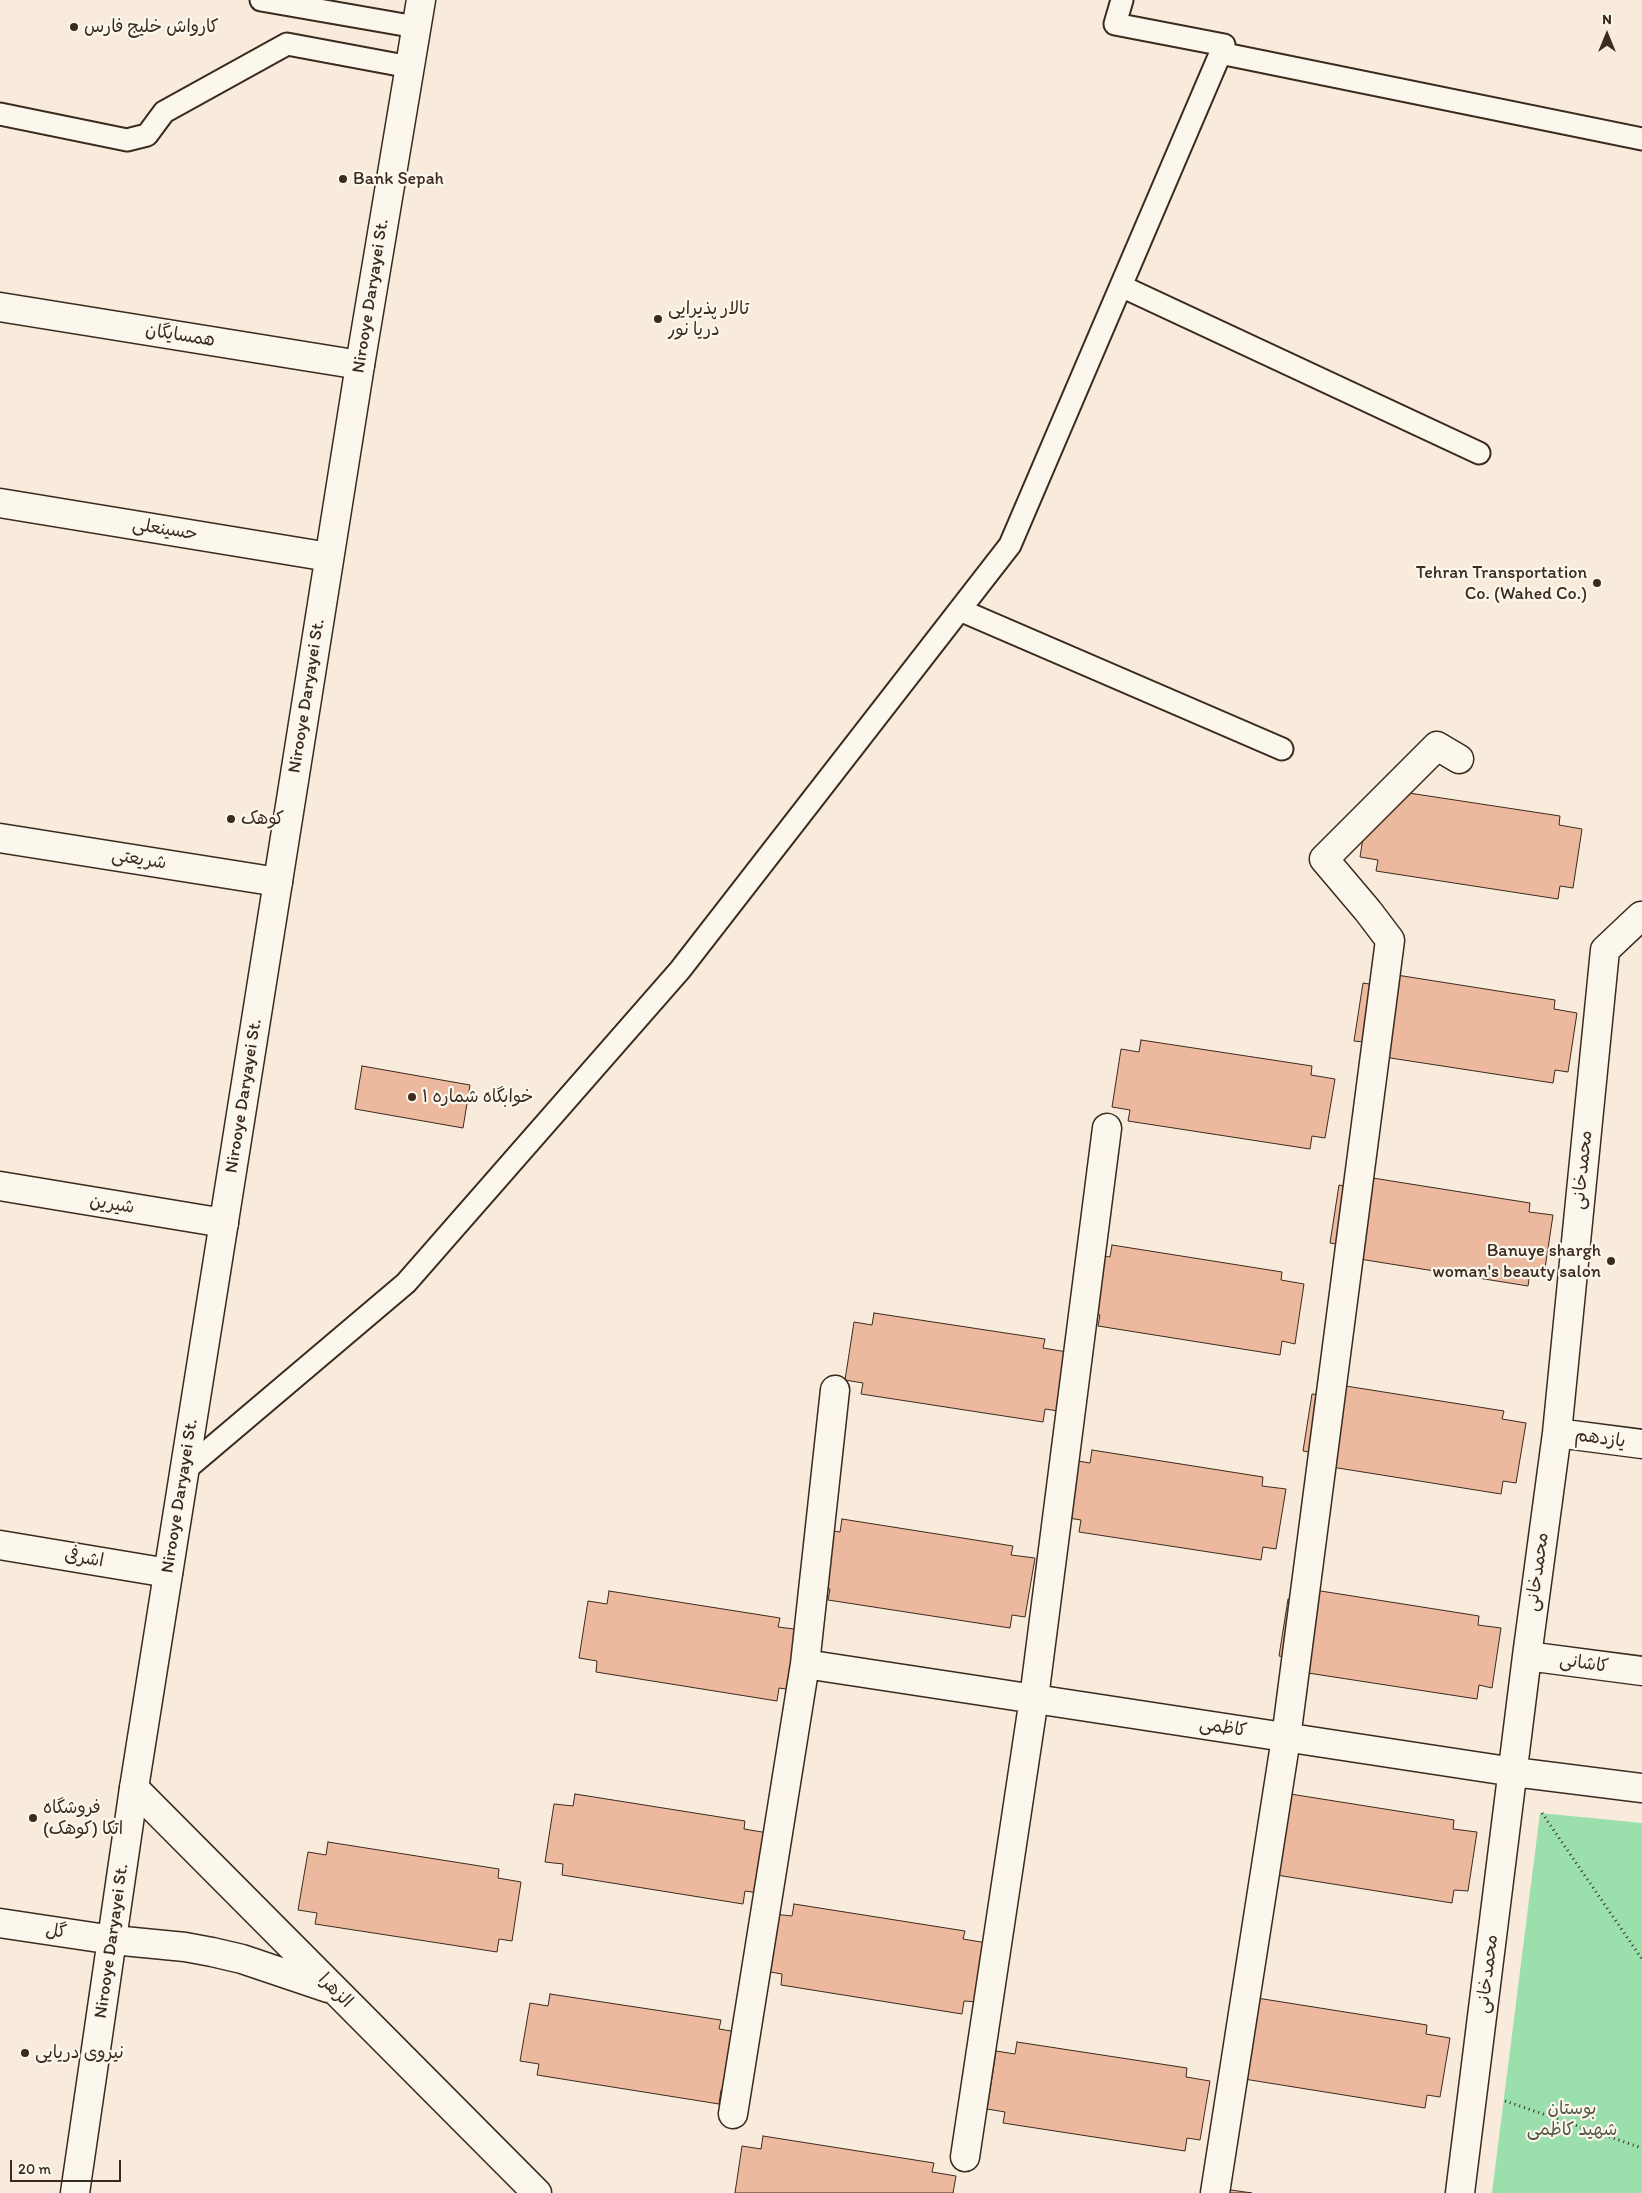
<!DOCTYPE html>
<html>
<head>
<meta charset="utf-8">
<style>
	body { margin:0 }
	#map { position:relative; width:1642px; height:2193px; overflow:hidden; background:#f8ebdc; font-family:Itim,sans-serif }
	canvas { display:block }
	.north { position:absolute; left:1582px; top:10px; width:50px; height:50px; -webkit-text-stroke:4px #fbf7ec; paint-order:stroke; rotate:0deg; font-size:14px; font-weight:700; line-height:20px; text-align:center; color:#3b2a1e }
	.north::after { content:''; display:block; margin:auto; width:18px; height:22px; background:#3b2a1e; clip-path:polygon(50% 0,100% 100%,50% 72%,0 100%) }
	.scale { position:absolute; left:10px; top:2160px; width:111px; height:22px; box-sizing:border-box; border:2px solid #3b2a1e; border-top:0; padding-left:6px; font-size:15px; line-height:18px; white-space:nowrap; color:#3b2a1e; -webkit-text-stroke:4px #fbf7ec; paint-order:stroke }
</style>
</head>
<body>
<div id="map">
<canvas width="1642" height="2193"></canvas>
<div class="north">N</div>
<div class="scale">20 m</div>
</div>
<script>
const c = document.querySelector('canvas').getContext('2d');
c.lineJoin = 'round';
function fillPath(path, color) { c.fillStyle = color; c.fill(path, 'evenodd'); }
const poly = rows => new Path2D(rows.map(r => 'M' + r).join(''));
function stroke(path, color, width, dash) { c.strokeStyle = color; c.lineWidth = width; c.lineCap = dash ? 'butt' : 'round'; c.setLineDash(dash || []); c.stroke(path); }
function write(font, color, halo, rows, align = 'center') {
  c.font = font + ' Itim,"Playpen Sans Arabic",sans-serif'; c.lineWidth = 4.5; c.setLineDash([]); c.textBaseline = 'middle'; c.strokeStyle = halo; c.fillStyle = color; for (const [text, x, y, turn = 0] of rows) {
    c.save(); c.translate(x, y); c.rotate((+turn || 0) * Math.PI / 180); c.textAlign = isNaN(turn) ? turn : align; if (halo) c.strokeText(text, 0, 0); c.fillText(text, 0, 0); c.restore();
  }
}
fillPath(poly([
	[1540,1813,1642,1823,1642,2193,1492,2193]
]), '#9adfac');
const building = poly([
	[1389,790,1560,816,1559,825,1582,829,1573,888,1560,886,1558,899,1376,871,1378,860,1360,857,1369,800,1389,790],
	[1384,973,1555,1000,1554,1009,1577,1013,1568,1072,1555,1070,1553,1083,1371,1055,1373,1043,1354,1041,1363,983,1382,986,1384,973],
	[1141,1040,1312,1066,1311,1075,1335,1079,1325,1138,1312,1136,1310,1149,1128,1121,1130,1110,1112,1107,1121,1049,1139,1052,1141,1040],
	[362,1066,470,1085,463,1128,355,1109,362,1066],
	[1360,1176,1530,1203,1529,1212,1553,1215,1544,1275,1530,1272,1528,1286,1347,1257,1348,1246,1330,1243,1339,1185,1358,1189,1360,1176],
	[1112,1245,1282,1272,1281,1280,1304,1284,1295,1344,1282,1341,1280,1355,1098,1326,1100,1315,1082,1312,1091,1254,1110,1257,1112,1245],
	[874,1313,1045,1339,1043,1348,1067,1352,1058,1411,1045,1409,1043,1422,861,1394,863,1383,845,1380,854,1322,872,1325,874,1313],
	[1333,1384,1504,1411,1502,1419,1526,1423,1516,1483,1503,1481,1501,1494,1319,1465,1321,1454,1303,1451,1312,1394,1331,1396,1333,1384],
	[1092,1450,1263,1477,1262,1486,1286,1489,1276,1549,1263,1547,1261,1560,1079,1532,1081,1520,1063,1517,1072,1460,1090,1463,1092,1450],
	[842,1519,1013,1546,1011,1555,1035,1558,1025,1617,1012,1615,1010,1628,828,1600,830,1589,812,1586,821,1529,840,1532,842,1519],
	[1308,1589,1479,1616,1478,1625,1501,1628,1492,1688,1479,1685,1477,1699,1295,1671,1297,1659,1279,1656,1288,1599,1306,1602,1308,1589],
	[609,1591,780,1618,778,1627,802,1630,793,1690,779,1688,777,1701,596,1672,597,1661,579,1658,588,1601,607,1604,609,1591],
	[1284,1793,1454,1820,1453,1829,1477,1832,1468,1891,1454,1890,1452,1903,1270,1874,1284,1793],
	[575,1794,745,1821,744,1829,768,1833,759,1893,745,1891,743,1904,562,1875,563,1864,545,1862,554,1804,573,1806,575,1794],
	[328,1842,499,1869,498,1878,521,1882,512,1941,499,1939,497,1952,315,1924,317,1913,298,1910,308,1852,326,1855,328,1842],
	[794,1904,965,1931,963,1939,987,1943,978,2002,964,2001,962,2014,781,1985,782,1974,764,1971,773,1914,792,1916,794,1904],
	[550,1994,721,2020,719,2029,743,2033,734,2092,721,2090,719,2104,537,2075,539,2064,520,2061,530,2003,548,2006,550,1994],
	[1257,1998,1427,2025,1426,2034,1450,2038,1440,2097,1427,2095,1425,2108,1244,2079,1257,1998],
	[1017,2042,1187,2068,1186,2077,1210,2081,1200,2140,1187,2138,1185,2151,1003,2123,1005,2112,987,2109,996,2051,1015,2054,1017,2042],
	[763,2136,934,2163,932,2172,956,2176,953,2193,735,2193,742,2146,761,2149,763,2136],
	[1224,2189,1252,2193,1223,2193,1224,2189]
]);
fillPath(building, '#ecb99e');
stroke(building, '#3b2a1e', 1);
const lane = poly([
	[261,0,416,27],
	[1220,53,1642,139],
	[0,114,127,140,147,135,164,112,287,44,410,67],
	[1121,286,1479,453],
	[960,610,1282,749],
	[184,1471,406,1283,680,970,1010,545,1224,45,1115,24,1122,0]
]);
const street = poly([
	[0,307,360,365],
	[0,503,329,557],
	[0,838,278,882],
	[0,1186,224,1223],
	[1557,1433,1642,1444],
	[0,1545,168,1573],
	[1527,1656,1642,1671],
	[805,1664,1514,1772,1642,1788],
	[134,1788,537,2193],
	[0,1923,113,1940,185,1947,212,1952,242,1959,328,1988],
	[733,2114,805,1664,835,1390],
	[965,2157,1034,1698,1107,1128],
	[1215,2193,1286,1738,1390,940,1368,911,1324,859,1437,746,1459,759],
	[1460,2193,1527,1656,1557,1433,1605,950,1641,916,1642,918]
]);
const secondary = poly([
	[75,2193,134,1788,360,365,421,0]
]);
stroke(lane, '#3b2a1e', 25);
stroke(street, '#3b2a1e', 31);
stroke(secondary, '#3b2a1e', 31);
stroke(poly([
	[1542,1813,1642,1959],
	[1505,2101,1642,2148]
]), '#3b2a1e', 3, [1, 4]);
stroke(lane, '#fbf7ec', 21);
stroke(street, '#fbf7ec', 28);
stroke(secondary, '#fbf7ec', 28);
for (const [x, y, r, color] of [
	[74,27,5,"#3b2a1e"],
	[343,179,5,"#3b2a1e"],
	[658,319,5,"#3b2a1e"],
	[1597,583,5,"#3b2a1e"],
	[231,819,5,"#3b2a1e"],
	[412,1097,5,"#3b2a1e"],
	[1611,1261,5,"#3b2a1e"],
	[33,1818,5,"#3b2a1e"],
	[25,2053,5,"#3b2a1e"]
]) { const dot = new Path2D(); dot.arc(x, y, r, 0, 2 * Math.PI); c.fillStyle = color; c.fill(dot); stroke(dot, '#fbf7ec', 2); }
write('18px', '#3b2a1e', '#fbf7ec', [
	["کارواش خلیج فارس",84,27],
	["Bank Sepah",353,179],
	["تالار پذیرایی",668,309],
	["دریا نور",668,330],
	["Tehran Transportation",1587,573,"right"],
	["Co. (Wahed Co.)",1587,594,"right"],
	["کوهک",241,819],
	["خوابگاه شماره ۱",422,1097],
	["Banuye shargh",1601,1251,"right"],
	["woman's beauty salon",1601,1272,"right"],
	["فروشگاه",43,1808],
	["اتکا (کوهک)",43,1829],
	["نیروی دریایی",35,2053]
], 'left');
write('18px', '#3b2a1e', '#fbf7ec', [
	["Nirooye Daryayei St.",371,296,-81],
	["همسایگان",180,336,9],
	["حسینعلی",165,530,9],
	["Nirooye Daryayei St.",307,696,-81],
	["شریعتی",139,860,9],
	["Nirooye Daryayei St.",244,1096,-81],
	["محمدخانی",1583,1170,-84],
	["شیرین",112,1205,9],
	["یازدهم",1600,1439,8],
	["Nirooye Daryayei St.",180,1496,-81],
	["اشرفی",84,1559,9],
	["محمدخانی",1538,1572,-82],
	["کاشانی",1584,1664,8],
	["کاظمی",1223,1728,9],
	["گل",56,1932,9],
	["Nirooye Daryayei St.",112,1941,-82],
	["محمدخانی",1488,1974,-83],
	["الزهرا",335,1991,45]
]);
write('18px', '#535742', '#fbf7ec', [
	["بوستان",1572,2109],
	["شهید کاظمی",1572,2130]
]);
</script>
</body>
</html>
